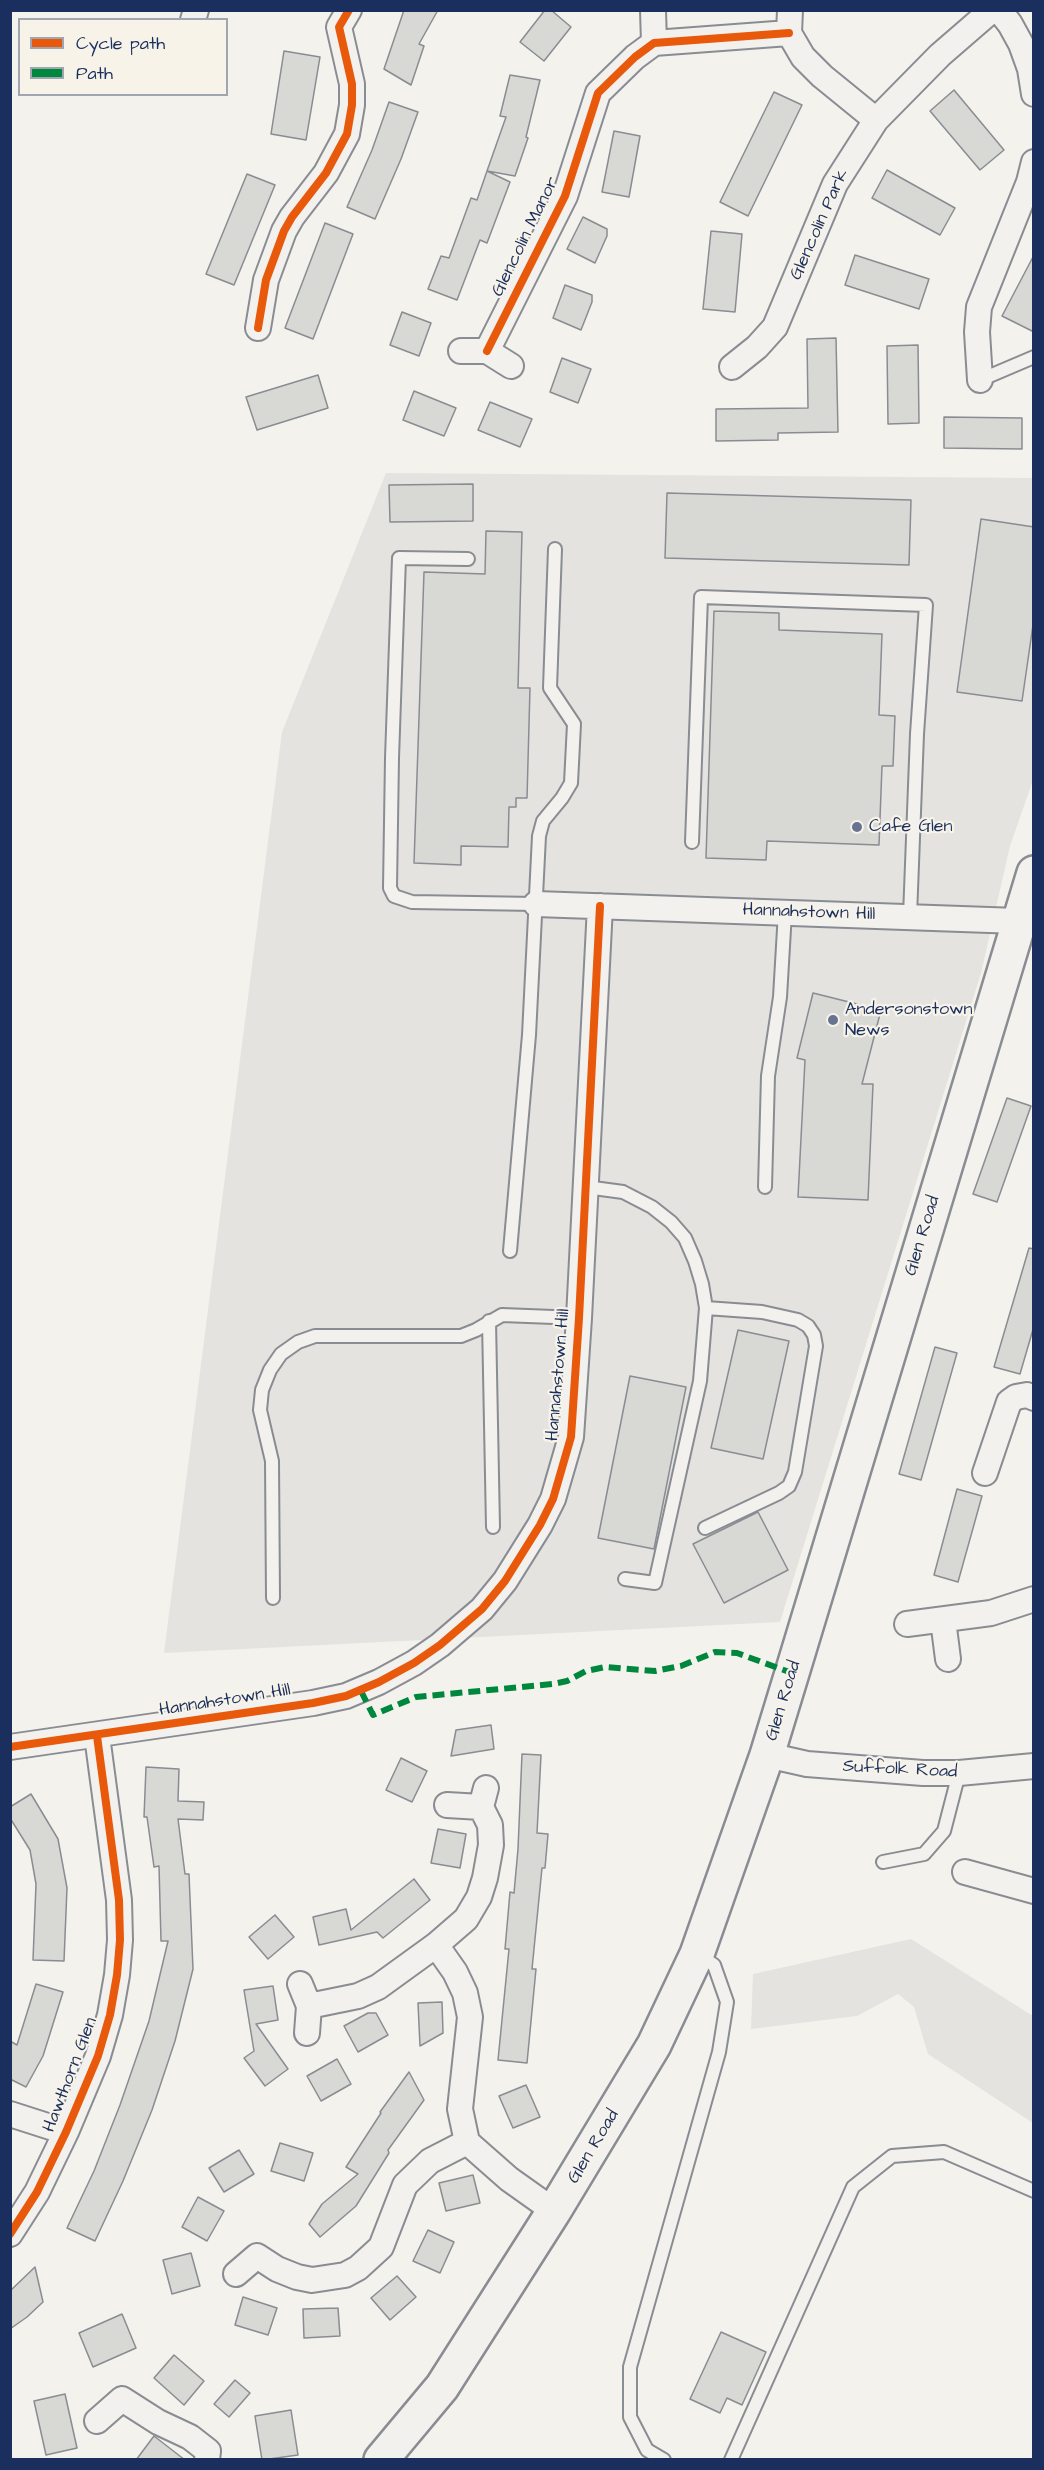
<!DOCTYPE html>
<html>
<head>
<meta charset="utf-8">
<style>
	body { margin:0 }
	#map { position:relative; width:1044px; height:2470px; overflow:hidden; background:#f4f2ec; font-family:"Architects Daughter",sans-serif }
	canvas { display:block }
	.frame { position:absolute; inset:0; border:12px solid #1b2f5e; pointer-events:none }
	.legend { position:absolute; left:18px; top:18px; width:210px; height:78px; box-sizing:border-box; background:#f7f3e8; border:2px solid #9fa5b1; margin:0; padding:8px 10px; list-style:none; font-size:18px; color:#1b2f5e }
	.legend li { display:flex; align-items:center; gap:12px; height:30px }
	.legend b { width:30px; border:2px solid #9fa5b1 }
</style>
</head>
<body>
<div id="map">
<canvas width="1044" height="2470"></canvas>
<div class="frame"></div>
<ul class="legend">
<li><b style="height:8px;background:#e8590c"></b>Cycle path</li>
<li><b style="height:8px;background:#00873e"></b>Path</li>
</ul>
</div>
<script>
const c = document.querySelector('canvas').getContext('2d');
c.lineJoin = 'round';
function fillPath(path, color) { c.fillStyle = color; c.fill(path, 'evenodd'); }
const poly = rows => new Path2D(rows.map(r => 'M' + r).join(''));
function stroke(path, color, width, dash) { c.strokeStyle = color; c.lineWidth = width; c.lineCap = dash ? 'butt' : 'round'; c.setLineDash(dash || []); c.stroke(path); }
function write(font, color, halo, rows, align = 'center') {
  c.font = font + ' "Architects Daughter",sans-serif'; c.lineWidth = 4.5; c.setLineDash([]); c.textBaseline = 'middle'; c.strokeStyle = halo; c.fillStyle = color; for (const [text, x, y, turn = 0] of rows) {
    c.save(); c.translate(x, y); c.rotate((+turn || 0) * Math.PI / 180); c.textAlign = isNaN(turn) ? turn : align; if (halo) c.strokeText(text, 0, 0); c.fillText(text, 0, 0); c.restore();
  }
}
fillPath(poly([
	[386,473,1033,478,1033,780,1010,846,981,973,780,1622,164,1653,282,732],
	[911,1939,1033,2016,1033,2123,928,2054,914,2007,898,1994,857,2016,751,2029,753,1974]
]), '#e4e3df');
const building = poly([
	[404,10,438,10,419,44,424,46,411,85,384,69,404,10],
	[545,10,551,10,571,27,544,61,520,42,545,10],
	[284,51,320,57,306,140,271,134,284,51],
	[510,75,540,80,526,137,528,138,515,176,487,171,506,117,500,116,510,75],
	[954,90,1004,150,980,170,930,111,954,90],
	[774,92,802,105,748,216,720,202,774,92],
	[389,102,418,112,401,159,375,219,347,207,372,150,389,102],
	[614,131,640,136,629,197,602,192,614,131],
	[887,170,955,208,940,235,872,198,887,170],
	[487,171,510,182,487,243,480,240,457,300,428,289,441,256,449,258,471,198,477,200,487,171],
	[247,174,275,185,234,285,206,274,247,174],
	[583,217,607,229,607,236,595,263,567,249,583,217],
	[325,223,353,234,313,339,285,328,325,223],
	[711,231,742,234,735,312,703,309,711,231],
	[855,255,929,279,919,309,845,285,855,255],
	[1034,255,1034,332,1002,316,1034,255],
	[565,285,592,295,592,302,581,330,553,318,565,285],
	[402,312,431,323,419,356,390,345,402,312],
	[836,338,838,432,778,433,778,440,716,441,716,409,808,408,807,339,836,338],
	[918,345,919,423,888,424,887,346,918,345],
	[562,358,591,369,578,403,550,392,562,358],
	[318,375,328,408,257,430,246,397,318,375],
	[414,391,456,408,444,436,403,420,414,391],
	[490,402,532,419,520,447,478,430,490,402],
	[944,417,1022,418,1022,449,944,448,944,417],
	[473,484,473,521,390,522,389,485,473,484],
	[667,493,911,500,909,565,665,558,667,493],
	[981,519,1034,527,1034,618,1022,701,957,692,981,519],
	[486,531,522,532,518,688,530,688,527,798,516,798,516,807,509,807,508,847,461,846,461,865,414,863,424,572,485,574,486,531],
	[714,611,779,613,779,630,882,634,879,715,895,716,893,766,882,766,879,845,767,841,766,860,706,858,714,611],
	[813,993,881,1010,862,1084,873,1084,868,1200,798,1197,805,1060,797,1058,813,993],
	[1007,1098,1031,1106,997,1202,973,1194,1007,1098],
	[1029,1248,1034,1249,1034,1326,1020,1374,994,1367,1029,1248],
	[738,1330,789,1341,763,1459,711,1448,738,1330],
	[935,1347,957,1353,921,1480,899,1474,935,1347],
	[630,1376,686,1387,654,1549,598,1538,630,1376],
	[957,1489,982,1496,958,1582,934,1575,957,1489],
	[758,1512,788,1570,724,1603,693,1544,758,1512],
	[491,1725,494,1749,451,1756,456,1730,491,1725],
	[522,1754,541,1755,537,1833,548,1834,545,1868,542,1868,532,1969,536,1969,527,2063,498,2060,509,1949,505,1949,510,1892,514,1893,518,1849,522,1754],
	[401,1758,427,1771,412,1802,386,1790,401,1758],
	[146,1767,179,1769,178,1801,204,1802,203,1820,178,1819,185,1874,189,1874,193,1969,175,2041,152,2110,123,2181,95,2241,67,2228,94,2171,120,2105,149,2021,168,1941,161,1941,159,1866,154,1867,147,1817,144,1817,146,1767],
	[31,1794,58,1839,67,1888,64,1961,33,1960,36,1884,30,1850,10,1818,10,1807,31,1794],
	[438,1829,466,1834,460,1868,431,1863,438,1829],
	[414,1879,430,1900,383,1938,377,1932,319,1945,313,1917,346,1909,351,1930,414,1879],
	[275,1915,294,1937,268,1959,249,1937,275,1915],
	[36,1984,63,1992,43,2056,26,2087,10,2079,10,2041,17,2045,36,1984],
	[273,1986,278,2020,256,2024,288,2069,265,2086,244,2058,254,2051,244,1990,273,1986],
	[442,2002,443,2033,420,2046,418,2003,442,2002],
	[368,2013,376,2013,388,2035,358,2052,344,2026,368,2013],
	[337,2059,351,2084,321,2101,307,2076,337,2059],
	[409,2072,424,2100,388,2150,389,2153,356,2206,320,2237,309,2224,322,2204,358,2174,346,2167,381,2113,380,2112,409,2072],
	[526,2085,540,2117,513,2128,499,2096,526,2085],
	[280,2143,313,2153,304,2181,271,2171,280,2143],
	[239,2150,254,2174,224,2192,209,2168,239,2150],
	[473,2175,480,2203,446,2211,439,2183,473,2175],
	[198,2197,224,2211,207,2241,182,2227,198,2197],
	[428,2230,454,2242,440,2273,413,2261,428,2230],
	[191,2253,200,2286,172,2294,163,2260,191,2253],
	[35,2267,43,2302,27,2317,10,2329,10,2291,35,2267],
	[397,2276,416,2297,390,2320,371,2298,397,2276],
	[243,2297,277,2308,268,2335,235,2325,243,2297],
	[338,2308,340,2336,304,2338,303,2309,338,2308],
	[122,2314,136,2348,93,2367,79,2333,122,2314],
	[721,2332,766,2352,742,2405,727,2398,720,2413,690,2399,721,2332],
	[174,2355,204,2381,184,2405,154,2378,174,2355],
	[235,2380,250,2393,229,2417,214,2404,235,2380],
	[65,2394,77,2448,46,2455,34,2401,65,2394],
	[291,2410,298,2455,262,2460,255,2416,291,2410],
	[154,2436,185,2460,136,2460,154,2436]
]);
fillPath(building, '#d8d8d5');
stroke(building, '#898c92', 1.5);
const service = poly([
	[980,380,1034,357],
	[468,559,399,558,392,758,390,888,394,896,412,902,536,904],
	[692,842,701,597,926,605,917,734,910,916],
	[586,1187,623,1192,652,1207,671,1222,685,1238,695,1261,702,1284,706,1308,700,1381,655,1583,625,1579],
	[765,1187,768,1076,780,997,785,912],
	[510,1251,529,1035,539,836,543,821,562,798,571,783,574,724,550,688,555,549],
	[489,1321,493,1527],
	[705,1528,779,1493,789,1486,795,1472,816,1346,814,1335,808,1326,798,1320,762,1312,706,1308],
	[273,1598,272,1461,260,1410,262,1390,270,1370,281,1354,298,1342,315,1336,461,1336,476,1330,502,1315,579,1318],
	[883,1862,924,1854,944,1831,959,1773],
	[664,2460,647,2450,630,2417,630,2367,719,2052,727,2002,714,1965,698,1954],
	[731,2460,853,2187,892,2156,944,2152,1034,2191]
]);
const minor = poly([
	[653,10,654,43],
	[790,10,789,33,803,57,822,76,876,120],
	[999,10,1010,24,1021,44,1030,69,1034,94],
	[193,20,196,10],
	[258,328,266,280,284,231,292,217,326,173,347,134,352,105,352,84,339,27,349,10],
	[461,351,487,351,511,366],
	[487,351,565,196,598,93,635,57,654,43,789,33],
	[732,367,757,347,775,327,835,184,876,120,940,55,992,10],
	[980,380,977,332,979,307,1029,182,1034,162],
	[536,904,1018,921],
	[985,1473,1009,1402,1016,1397,1027,1395,1034,1398],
	[943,1620,948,1659],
	[907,1624,991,1613,1034,1599],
	[10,1747,313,1703,346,1696,379,1682,414,1663,440,1645,482,1609,505,1581,540,1525,553,1499,571,1437,579,1318,600,906],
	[767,1755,807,1764,923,1773,959,1773,1034,1766],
	[447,1805,481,1807],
	[965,1872,1034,1891],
	[436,1945,455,1972,465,1993,470,2017,460,2109,467,2142,509,2179,554,2211],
	[300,1984,309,2006,307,2033],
	[309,2006,358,1996,378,1987,436,1945,466,1919,479,1897,485,1878,491,1845,490,1825,481,1807,486,1788],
	[10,2114,66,2132],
	[10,2234,37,2192,66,2132,98,2056,110,2015,117,1975,120,1940,119,1900,97,1736],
	[236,2274,257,2256,277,2269,297,2277,312,2280,345,2275,358,2268,381,2247,405,2185,430,2161,467,2142],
	[97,2421,122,2399,158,2422,190,2437,208,2451,207,2460]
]);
const primary = poly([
	[381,2460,442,2387,554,2211,654,2045,697,1954,767,1755,792,1673,1034,873]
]);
stroke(service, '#898c92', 16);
stroke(minor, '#898c92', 28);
stroke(primary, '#898c92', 38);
stroke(service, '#f2f1ed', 12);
stroke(minor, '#f2f1ed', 24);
stroke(primary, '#f2f1ed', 33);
stroke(poly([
	[361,1691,373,1715,416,1697,553,1684,567,1681,586,1671,605,1667,655,1671,681,1666,715,1652,737,1653,792,1673]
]), '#00873e', 6, [12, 6]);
stroke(poly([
	[258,328,266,280,284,231,292,217,326,173,347,134,352,105,352,84,339,27,349,10],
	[487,351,565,196,598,93,635,57,654,43,789,33],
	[10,1747,313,1703,346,1696,379,1682,414,1663,440,1645,482,1609,505,1581,540,1525,553,1499,571,1437,579,1318,600,906],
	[10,2234,37,2192,66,2132,98,2056,110,2015,117,1975,120,1940,119,1900,97,1736]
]), '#e8590c', 8);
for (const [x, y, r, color] of [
	[857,827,6,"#677390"],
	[833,1020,6,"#677390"]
]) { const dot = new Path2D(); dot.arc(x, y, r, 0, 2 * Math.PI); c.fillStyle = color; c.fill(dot); stroke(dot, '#f7f3e8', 2); }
write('18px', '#1b2f5e', '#f7f3e8', [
	["Glencolin Park",820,225,-66],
	["Glencolin Manor",526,237,-64],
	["Hannahstown Hill",809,913,2],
	["Glen Road",923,1236,-73],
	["Hannahstown Hill",559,1375,-85],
	["Hannahstown Hill",225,1701,-9],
	["Glen Road",784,1701,-73],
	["Suffolk Road",900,1770,3],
	["Hawthorn Glen",71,2075,-69],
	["Glen Road",594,2147,-59]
]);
write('18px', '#1b2f5e', '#f7f3e8', [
	["Cafe Glen",869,827],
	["Andersonstown",845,1010],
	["News",845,1031]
], 'left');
</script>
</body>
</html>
